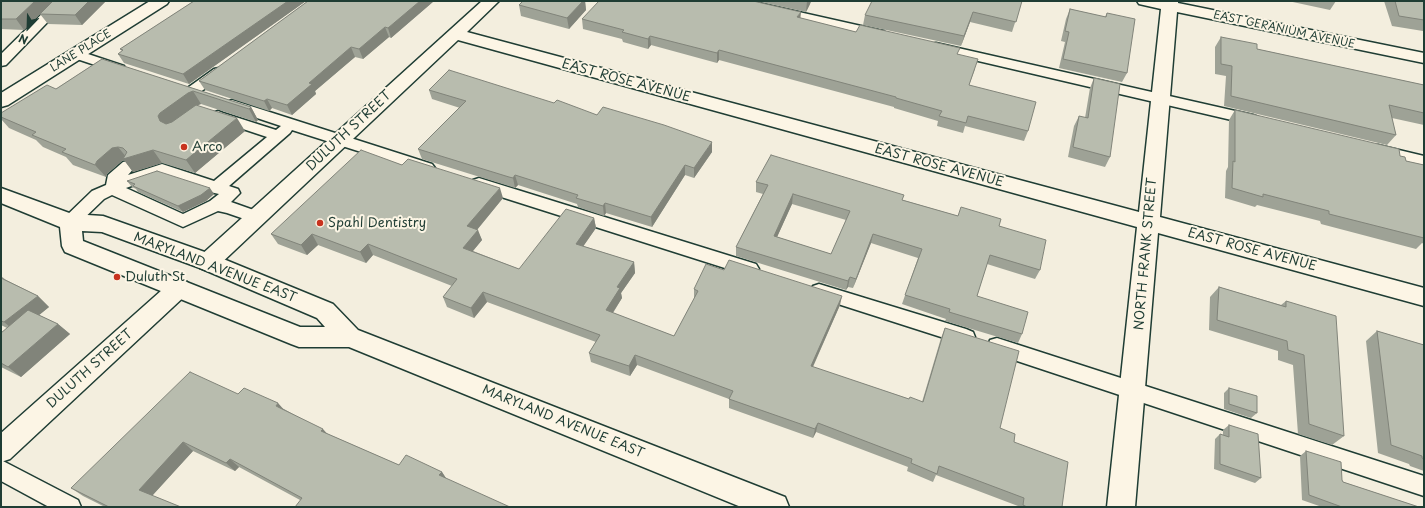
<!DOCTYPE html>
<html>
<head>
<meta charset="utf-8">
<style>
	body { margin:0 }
	#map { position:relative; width:1425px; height:508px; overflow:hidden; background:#f3eede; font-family:"Playpen Sans",sans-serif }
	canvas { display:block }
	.frame { position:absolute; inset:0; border:2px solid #1f3d34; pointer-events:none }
	.north { position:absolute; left:8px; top:8px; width:40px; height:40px; -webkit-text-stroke:3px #fcf5e5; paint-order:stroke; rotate:203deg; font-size:11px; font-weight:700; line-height:16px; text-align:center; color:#1f3d34 }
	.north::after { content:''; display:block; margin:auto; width:14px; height:18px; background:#1f3d34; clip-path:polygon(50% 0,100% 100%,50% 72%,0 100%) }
</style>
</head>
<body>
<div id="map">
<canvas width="1425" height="508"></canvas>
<div class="frame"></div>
<div class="north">N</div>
</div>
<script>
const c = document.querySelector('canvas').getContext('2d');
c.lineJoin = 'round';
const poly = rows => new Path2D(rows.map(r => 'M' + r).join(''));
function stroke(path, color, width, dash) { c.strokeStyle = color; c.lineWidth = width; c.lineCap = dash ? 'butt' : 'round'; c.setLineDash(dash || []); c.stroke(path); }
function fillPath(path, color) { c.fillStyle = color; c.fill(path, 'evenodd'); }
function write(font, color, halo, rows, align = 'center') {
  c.font = font + ' "Playpen Sans",sans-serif'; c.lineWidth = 4; c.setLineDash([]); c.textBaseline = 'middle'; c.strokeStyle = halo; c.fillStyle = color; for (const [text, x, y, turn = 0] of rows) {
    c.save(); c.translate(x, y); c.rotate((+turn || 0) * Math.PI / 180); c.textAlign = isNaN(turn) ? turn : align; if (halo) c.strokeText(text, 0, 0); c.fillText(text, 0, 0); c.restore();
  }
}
const lane = poly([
	[55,1,68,1,6,65,1,66,1,54,55,1],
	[727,1,750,1,879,30,884,31,885,34,884,37,879,38,733,5,729,4,727,1],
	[936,43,1253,115,1258,117,1260,120,1258,123,1253,125,931,50,929,47,931,44,936,43],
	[76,50,124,66,126,69,124,72,119,73,71,57,69,54,71,51,76,50],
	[219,68,224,69,226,72,224,75,196,95,191,96,186,95,184,92,186,89,214,69,219,68],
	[232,100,432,164,435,168,432,172,427,173,292,130,290,133,229,186,238,189,240,193,231,202,262,213,264,217,262,221,256,223,227,213,218,211,183,227,112,195,104,199,76,226,70,228,64,226,62,222,64,218,92,191,106,185,108,175,123,162,128,161,133,162,136,166,128,175,162,164,214,181,267,137,213,119,211,116,213,113,218,111,223,113,276,130,281,126,227,108,225,105,227,102,232,100],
	[162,175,210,192,219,194,210,201,183,214,126,188,162,175],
	[1378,145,1424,156,1424,166,1373,154,1370,150,1373,146,1378,145],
	[479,178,756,264,759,269,756,274,750,276,473,188,471,184,473,180,479,178],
	[819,284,966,329,973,332,975,337,973,342,966,345,813,296,810,291,813,286,819,284],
	[997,338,1424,476,1424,496,990,352,988,346,990,340,997,338],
	[1,460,78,500,81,507,49,507,1,481,1,460]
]);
const street = poly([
	[150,1,169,1,167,4,8,105,1,107,1,93,150,1],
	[482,1,499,1,467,32,1139,212,1161,9,1139,4,1137,1,1178,1,1178,3,1424,53,1424,63,1177,12,1160,217,1424,288,1424,306,1158,233,1135,507,1107,507,1137,227,458,40,216,268,208,271,200,268,197,262,200,256,482,1],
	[179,279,187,282,190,288,187,294,10,459,1,462,1,433,171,282,179,279]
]);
const secondary = poly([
	[1,188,72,214,103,216,216,256,333,304,358,330,785,497,789,507,741,507,349,347,299,347,291,344,65,252,62,246,60,227,1,203,1,188],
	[82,231,102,232,200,268,317,318,325,327,300,327,83,241,82,231]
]);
stroke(lane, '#1f3d34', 3);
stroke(street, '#1f3d34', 3);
stroke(secondary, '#1f3d34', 3);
fillPath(lane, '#fcf5e5');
fillPath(street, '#fcf5e5');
fillPath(secondary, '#fcf5e5');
fillPath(poly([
	[1,1,106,1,82,25,48,24,40,14,43,11,24,30,1,29],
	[194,1,306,1,189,84,124,63,118,54,122,51,120,49],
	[308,1,434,1,391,38,389,37,363,59,355,57,315,91,316,94,292,115,272,108,269,111,205,90,199,81],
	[523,1,585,1,586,10,569,29,521,16,519,5],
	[757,1,811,1,810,4,806,12],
	[1022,1,1012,32,970,22,961,46,863,25,865,15],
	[1288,1,1336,1,1330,10],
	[1384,1,1424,1,1424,30,1423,31,1392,26],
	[1070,9,1105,17,1107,13,1127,73,1122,82,1059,68,1065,42,1061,41,1066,19],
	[800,18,856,32,958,54,975,69,969,85,1028,131,1024,141,965,126,963,133,937,126,938,121,894,108,894,107,719,60,717,63,651,45,648,49,623,42,622,39,583,29,582,19],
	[1221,37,1257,49,1424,85,1424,125,1392,118,1396,135,1387,145,1224,106,1226,76,1215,74,1215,47],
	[102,59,251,107,258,120,256,122,201,104,197,105,245,131,195,173,162,163,133,172,124,160,122,161,107,174,106,177,73,165,66,157,43,147,36,140,9,128,1,119,1,113,56,89],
	[1094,78,1110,157,1105,167,1068,157,1074,126,1079,116,1085,118,1090,88],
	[429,90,554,103,597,115,712,152,694,178,685,175,652,227,606,213,604,216,578,207,577,204,518,185,515,188,512,187,422,159,418,149,460,108,432,99],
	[1235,110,1400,156,1406,161,1424,165,1424,244,1422,243,1416,249,1321,224,1320,221,1257,205,1255,207,1225,198,1226,171,1228,167,1229,120],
	[402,165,503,198,477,230,482,240,473,251,519,269,594,218,596,228,583,246,634,262,635,273,621,293,622,298,613,313,674,336,694,299,694,289,724,270,840,305,813,367,909,399,922,402,941,338,945,328,1000,428,1014,442,1062,507,1018,507,1018,506,936,475,933,482,907,471,908,467,816,432,813,438,729,408,729,399,637,365,630,376,591,362,589,353,596,342,487,302,474,318,447,307,443,297,452,286,373,255,366,263,318,245,307,255,278,244,271,234],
	[127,181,214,194,206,201,183,212,138,192,136,189,132,187],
	[756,182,903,200,958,216,999,226,1040,270,1035,279,987,264,977,296,1022,334,1018,343,945,321,946,319,902,304,918,258,871,243,853,288,848,287,846,290,736,256,736,247,763,194,756,192],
	[792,204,846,220,831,254,777,237],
	[1,276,6,280,38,296,49,307,39,315,58,324,70,334,21,377,1,367,1,333,7,328,1,325],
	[1219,287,1281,305,1286,301,1344,436,1332,445,1298,434,1293,365,1278,360,1278,351,1209,330,1210,297],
	[1377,331,1424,345,1424,471,1410,466,1409,464,1378,453,1366,341],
	[1229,388,1257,413,1251,418,1224,409,1224,393],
	[238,394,284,409,328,434,399,465,442,472,446,478,300,500,239,467,235,471,193,451,152,496,181,507,105,507,83,496,71,488],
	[1229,425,1261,478,1255,483,1214,469,1215,439,1220,434,1223,435,1223,430],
	[1306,451,1342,480,1343,482,1419,507,1322,507,1302,500,1300,456]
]), '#9ea296');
fillPath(poly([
	[35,1,53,1,24,30,16,19],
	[89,1,106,1,82,25,75,15],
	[288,1,306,1,189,84,183,74],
	[420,1,434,1,391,38,388,28],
	[583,1,585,1,586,10,569,29,567,18],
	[807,1,811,1,810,4,806,12],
	[801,12,800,22,797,17],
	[973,12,970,22,961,46,964,36],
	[385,27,389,37,363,59,359,49],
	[650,36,651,45,648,49,648,39],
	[351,47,355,57,315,91,316,94,292,115,287,105,309,83],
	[719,50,719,60,717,63,717,53],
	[193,91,201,104,196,106,169,126,160,121,158,116,160,113,188,93],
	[267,99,272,108,269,111,264,101],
	[251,107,258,120,256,122,249,109],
	[237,118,245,131,195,173,186,160],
	[712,142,712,152,694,178,694,168],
	[118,147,127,158,153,150,162,163,133,172,124,160,122,161,107,174,106,177,95,165,97,161,112,148],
	[685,165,685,175,652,227,651,217],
	[515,175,518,185,515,188,513,178],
	[210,188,214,194,206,201,183,212,178,206],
	[500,188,503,198,471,237,467,226],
	[793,194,792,204,773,246,774,236],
	[605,203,606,213,604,216,603,206],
	[594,218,596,228,578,254,576,244],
	[478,230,482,240,467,258,463,248],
	[312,234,318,245,307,255,301,245],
	[873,234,871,243,853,288,856,279],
	[368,244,373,255,366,263,360,252],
	[634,262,635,273,621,293,622,298,608,320,606,310,617,287],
	[850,277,848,287,846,290,848,281],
	[483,292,487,302,474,318,471,308],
	[38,296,49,307,17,333,4,322],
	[842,296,840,305,809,375,811,366],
	[58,324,70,334,21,377,8,367],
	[635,355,637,365,630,376,629,366],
	[278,403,286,412,276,406],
	[818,423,816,432,813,438,815,429],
	[323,429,330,437,321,431],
	[183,442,193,451,150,498,139,490],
	[230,459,239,467,235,471,226,463],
	[442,472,447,480,439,475]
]), '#81847a');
const building = poly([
	[1,1,35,1,16,19,1,19,1,1],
	[53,1,89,1,75,15,40,14,53,1],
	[194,1,288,1,183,74,118,54,123,50,120,49,194,1],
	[308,1,420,1,388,28,385,27,359,49,351,47,309,83,312,84,287,105,267,99,264,101,199,81,308,1],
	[523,1,583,1,567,18,519,5,523,1],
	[599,1,753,1,801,12,797,17,856,32,860,25,960,48,957,54,978,59,969,85,1036,102,1028,131,968,116,966,123,939,116,942,111,896,98,896,97,719,50,717,53,650,36,648,39,622,32,624,30,582,19,599,1],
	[872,1,1022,1,1016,22,973,12,964,36,865,15,872,1],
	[1395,1,1424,1,1424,20,1399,16,1395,1],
	[1070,9,1106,17,1107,13,1135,19,1127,73,1063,59,1069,32,1065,31,1070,9],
	[1221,37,1257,44,1257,49,1424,85,1424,113,1389,105,1396,135,1231,96,1232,66,1221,64,1221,37],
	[102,59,251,107,249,109,193,91,188,93,160,113,158,116,160,121,166,124,172,122,196,105,237,118,186,160,153,150,123,159,127,152,123,148,118,147,112,148,97,161,95,165,62,152,66,149,32,135,36,132,1,117,1,113,47,85,56,89,102,59],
	[449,70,554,103,557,100,597,115,603,107,664,125,712,142,694,168,685,165,651,217,605,203,603,206,576,198,578,195,515,175,513,178,509,177,418,149,466,101,429,90,449,70],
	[1094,78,1120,84,1110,157,1073,147,1079,116,1088,118,1094,78],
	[1235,110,1399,149,1400,156,1405,157,1406,161,1424,165,1424,238,1329,214,1329,211,1263,194,1263,197,1232,188,1233,161,1235,162,1235,110],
	[361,150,402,165,408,159,500,188,467,226,478,230,463,248,519,269,566,209,594,218,576,244,634,262,617,287,620,288,606,310,674,336,698,291,694,289,706,264,724,270,729,260,842,296,811,366,909,399,910,397,923,402,945,328,1019,351,1000,428,1015,434,1014,442,1068,462,1062,507,1027,507,1023,505,1024,498,939,466,937,474,911,463,912,459,818,423,815,429,729,399,733,391,635,355,629,366,589,353,600,335,483,292,471,308,443,297,457,279,368,244,360,252,312,234,301,245,271,234,361,150],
	[771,155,904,195,902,200,958,216,961,207,1001,219,999,226,1046,240,1040,270,990,255,977,296,1028,312,1022,334,949,312,950,309,905,295,922,249,873,234,856,279,850,277,848,281,736,247,768,185,756,182,771,155],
	[793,194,850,211,831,254,774,236,793,194],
	[157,171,210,188,201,195,178,206,133,186,135,184,127,181,157,171],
	[1,278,38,296,4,322,1,321,1,278],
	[1219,287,1286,307,1286,301,1336,316,1344,436,1309,424,1304,355,1288,350,1287,341,1217,320,1219,287],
	[28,310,58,324,8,367,1,363,1,333,28,310],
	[1377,331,1424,345,1424,459,1422,458,1422,456,1391,445,1377,331],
	[190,372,238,394,244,388,278,403,276,406,323,429,321,431,399,465,406,455,442,472,439,475,510,507,295,507,302,498,230,459,226,463,183,442,139,490,181,507,109,507,71,488,190,372],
	[1229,388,1257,396,1257,413,1229,404,1229,388],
	[1229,425,1258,434,1261,478,1220,464,1220,434,1229,437,1229,425],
	[1306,451,1341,462,1342,480,1343,482,1419,507,1342,507,1309,495,1306,451]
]);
fillPath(building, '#b8bcae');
stroke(building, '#81847a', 1);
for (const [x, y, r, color] of [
	[184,147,4,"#c8321e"],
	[320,223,4,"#c8321e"],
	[117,277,4,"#c8321e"]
]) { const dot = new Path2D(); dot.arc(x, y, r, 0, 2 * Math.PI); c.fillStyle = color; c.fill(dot); stroke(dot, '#fcf5e5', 1.5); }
write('11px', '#1f3d34', '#fcf5e5', [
	["EAST GERANIUM AVENUE",1284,30,12],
	["LANE PLACE",81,51,-32]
]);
write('13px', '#1f3d34', '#fcf5e5', [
	["EAST ROSE AVENUE",626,81,15],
	["DULUTH STREET",349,131,-43],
	["EAST ROSE AVENUE",939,166,15],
	["EAST ROSE AVENUE",1252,250,15],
	["NORTH FRANK STREET",1146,254,-85],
	["MARYLAND AVENUE EAST",215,268,21],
	["DULUTH STREET",90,369,-42],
	["MARYLAND AVENUE EAST",563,422,22]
]);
write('13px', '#1f3d34', '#fcf5e5', [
	["Arco",192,147],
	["Spahl Dentistry",328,223],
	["Duluth St",125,277]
], 'left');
</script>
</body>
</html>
